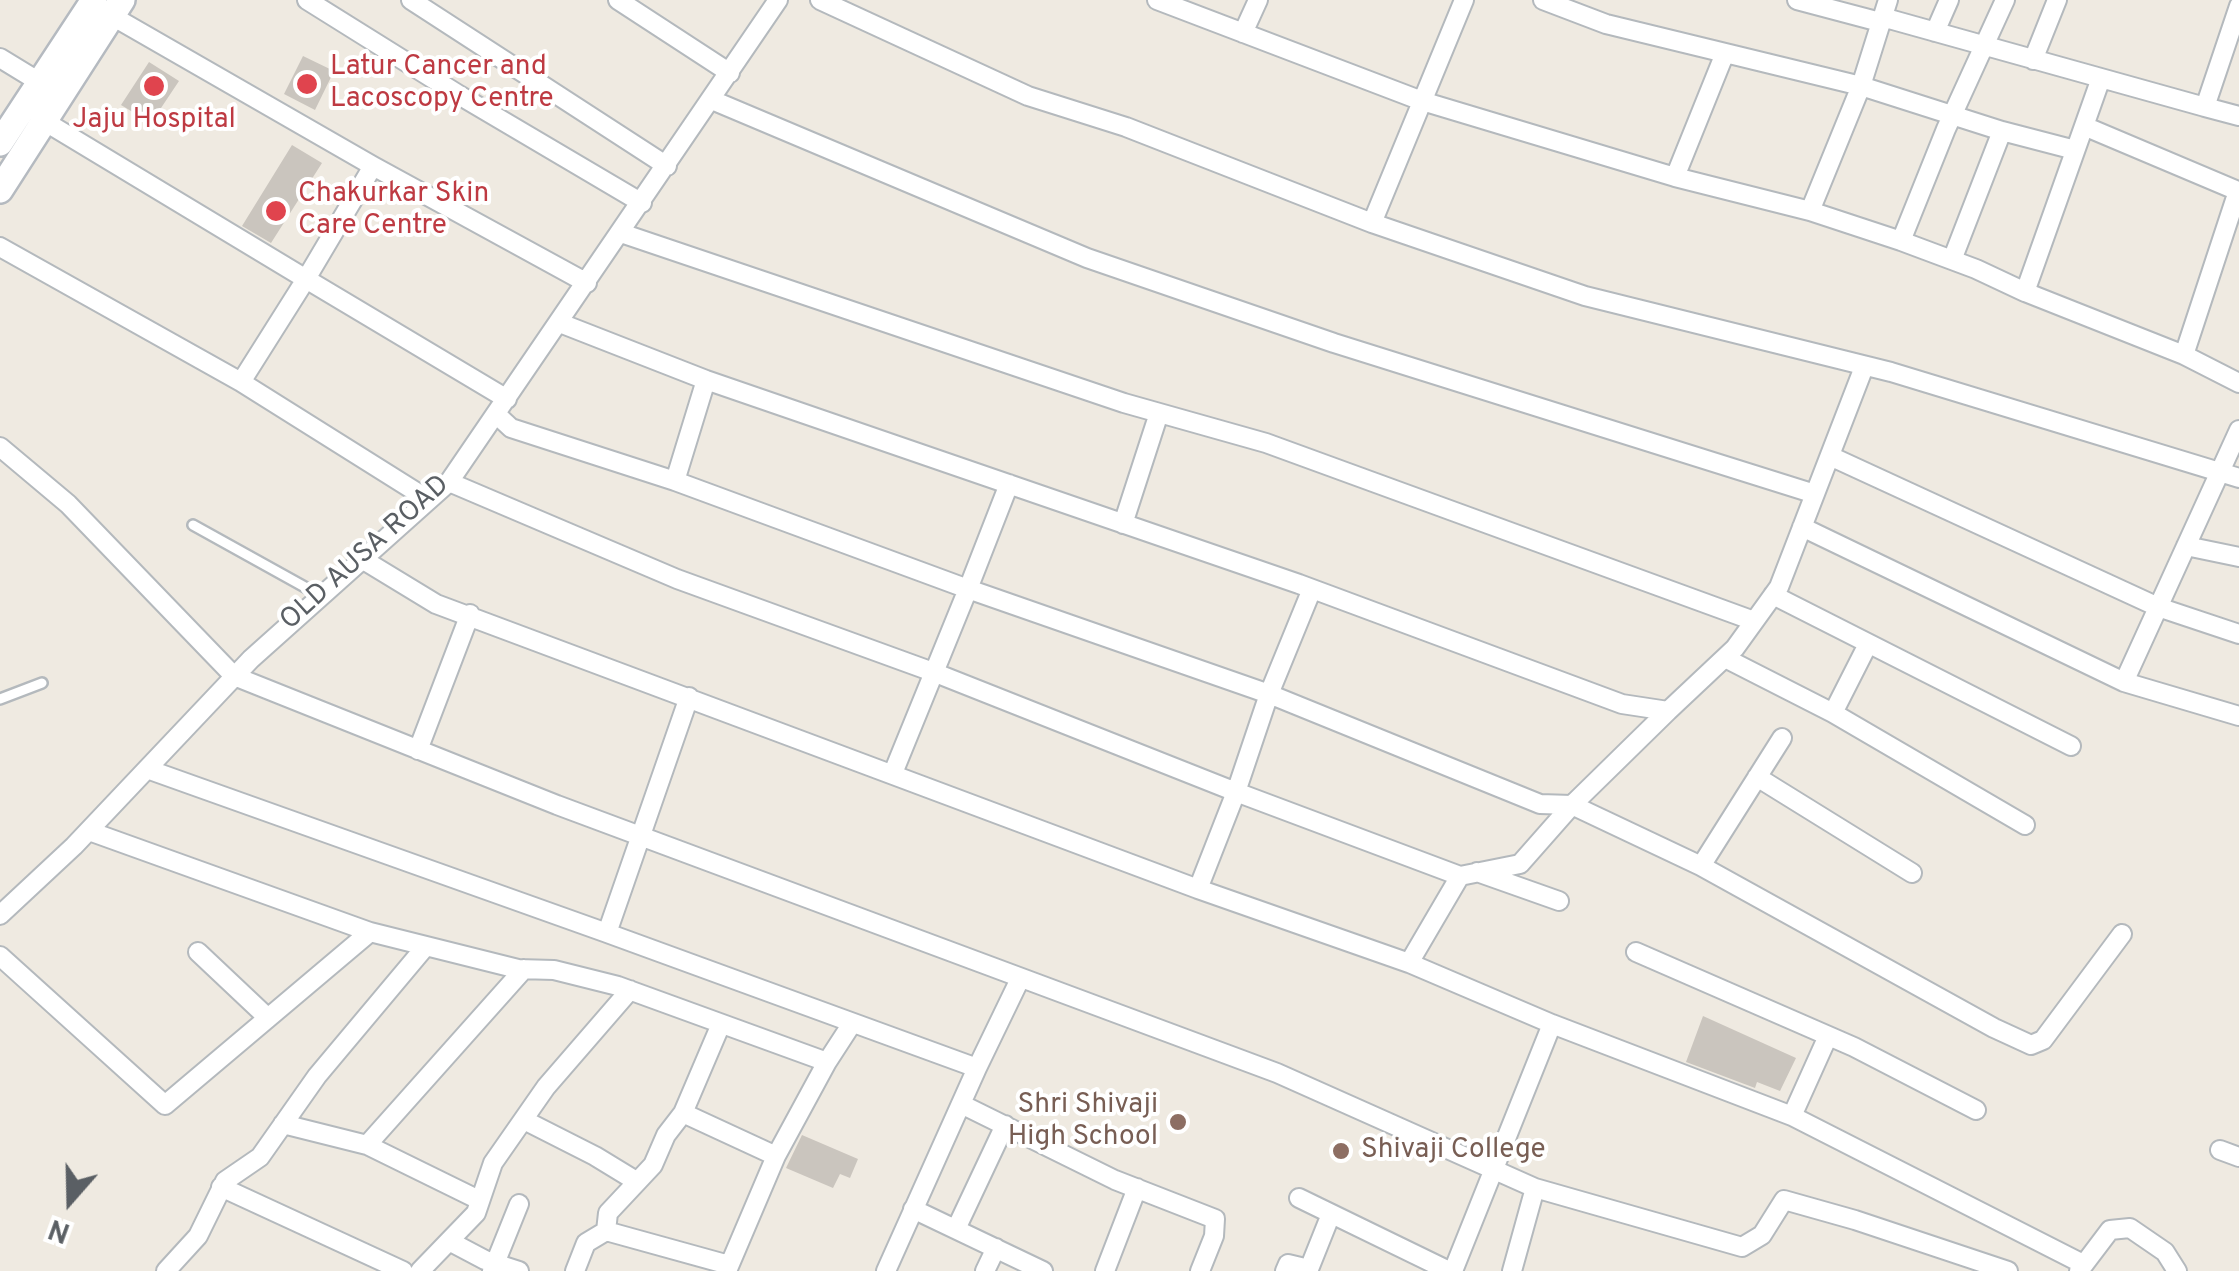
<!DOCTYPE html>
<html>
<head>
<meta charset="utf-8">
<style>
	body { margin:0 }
	#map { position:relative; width:2239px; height:1271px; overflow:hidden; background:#efeae1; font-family:Overpass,sans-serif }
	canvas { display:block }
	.north { position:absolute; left:20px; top:1151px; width:100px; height:100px; -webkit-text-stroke:8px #fff; paint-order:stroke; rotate:200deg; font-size:28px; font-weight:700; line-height:40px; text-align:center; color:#5a5f64 }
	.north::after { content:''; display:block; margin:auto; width:35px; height:45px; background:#5a5f64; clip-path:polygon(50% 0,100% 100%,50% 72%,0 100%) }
</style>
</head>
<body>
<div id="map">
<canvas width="2239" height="1271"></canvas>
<div class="north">N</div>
</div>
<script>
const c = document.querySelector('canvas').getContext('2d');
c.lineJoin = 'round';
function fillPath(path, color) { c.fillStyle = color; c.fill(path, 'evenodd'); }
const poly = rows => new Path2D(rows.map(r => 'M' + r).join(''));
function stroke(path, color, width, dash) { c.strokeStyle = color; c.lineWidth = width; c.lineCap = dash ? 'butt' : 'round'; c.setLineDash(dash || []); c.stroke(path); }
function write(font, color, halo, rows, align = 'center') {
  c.font = font + ' Overpass,sans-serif'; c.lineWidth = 8; c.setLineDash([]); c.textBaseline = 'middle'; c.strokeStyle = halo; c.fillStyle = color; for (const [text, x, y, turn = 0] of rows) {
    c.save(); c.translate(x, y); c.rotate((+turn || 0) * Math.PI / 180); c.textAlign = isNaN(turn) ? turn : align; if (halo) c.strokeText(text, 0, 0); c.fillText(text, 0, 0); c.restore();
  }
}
fillPath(poly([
	[303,56,334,71,315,110,284,94],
	[149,62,179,81,151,123,121,105],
	[292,145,322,163,271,243,242,226],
	[1703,1016,1796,1058,1780,1091,1757,1082,1755,1088,1686,1062],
	[802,1135,858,1159,850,1178,840,1174,833,1188,786,1168]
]), '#cac5be');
const lane = poly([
	[193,525,321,596],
	[0,699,42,683]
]);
const street = poly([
	[307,0,459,95,642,203],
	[411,0,667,166],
	[618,0,730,73],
	[820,0,1028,96,1126,127,1372,223,1464,0],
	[1157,0,1422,101,1675,177,1725,53],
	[1543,0,1606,24,1861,86,1888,0],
	[1797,0,1880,22],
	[2239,6,2205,107,2239,116],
	[112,16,373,166,587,283],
	[1882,17,2205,107],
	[1935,32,1949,0],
	[1243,33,1258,0],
	[0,58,41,83],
	[2033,60,2057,0],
	[712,100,1087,258,1334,343,1815,494],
	[2084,126,2238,191,2184,355,2025,292,2084,126],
	[2084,126,2101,78],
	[2002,131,2075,150],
	[373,166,306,279,507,399],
	[1675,177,1810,211,1901,241,1976,269,2025,292],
	[1810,211,1861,86,2002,131,1952,260],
	[1372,223,1585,296,1891,372,2239,478],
	[621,233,1124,403,1266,443,1754,621],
	[1901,241,1946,129,2005,0],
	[0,247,241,382,306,279,44,121],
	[560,323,706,380,1299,584,1622,704,1668,711,1735,648,1779,587,1864,367],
	[2184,355,2239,383],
	[241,382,429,500],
	[496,414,511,428,675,481,706,380],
	[0,447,68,504,234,676,557,805,1277,1073,1535,1188,1512,1271],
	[1830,456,2158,607,2239,634],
	[675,481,968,589,1009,484],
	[449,482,677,579,933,672,1236,792,1269,694,1540,804,1572,805,1668,711],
	[1123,524,1159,413],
	[1802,527,2124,682,2239,716],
	[2186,546,2239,557],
	[362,559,436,604,1198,889,1236,792,1460,876],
	[1773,595,2071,746],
	[1725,658,1833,713,1868,644],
	[2124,682,2239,430],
	[1833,713,2025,825],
	[418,750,470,614],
	[147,769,607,933,689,697],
	[893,773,968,589,1269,694,1312,589],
	[1757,777,1912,873],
	[89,831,370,932,518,969,554,970,618,986,827,1062,851,1025],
	[1701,866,1994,1028,2031,1045,2043,1040,2122,934],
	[1477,872,1559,901],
	[1198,889,1409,963,1460,876,1520,864,1572,805,1701,866,1782,738],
	[0,915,74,846,251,659,449,482,778,0],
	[607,933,977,1068,1020,979],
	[198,952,268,1018],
	[1636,952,1854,1047,1976,1110],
	[0,956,165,1105,370,932],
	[1409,963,1552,1024,1453,1271],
	[1552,1024,1792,1116,2083,1264],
	[961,1104,1115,1180,1215,1219,1214,1236,1200,1271],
	[683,1113,721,1024],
	[1792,1116,1828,1036],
	[524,1120,595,1156,636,1181],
	[283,1124,367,1145,479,1200],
	[367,1145,524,969],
	[2220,1150,2239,1157],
	[221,1187,403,1271],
	[1535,1188,1742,1247,1762,1235,1784,1200,1855,1220,2008,1271],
	[1299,1198,1449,1271],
	[913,1209,1043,1271],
	[956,1229,1005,1125],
	[606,1231,729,1265],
	[449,1241,485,1260,519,1271],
	[166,1271,198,1236,225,1181,260,1157,317,1076,426,946],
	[420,1271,476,1213,493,1163,546,1087,630,990],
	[492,1271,519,1204],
	[575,1271,586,1243,606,1231,608,1213,653,1165,666,1135,683,1113,776,1156],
	[727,1271,776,1156,827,1062],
	[886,1271,977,1068],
	[985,1271,996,1248],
	[1105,1271,1137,1188],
	[1285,1271,1288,1264,1309,1269,1331,1214],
	[2079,1271,2110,1230,2130,1228,2165,1252,2177,1271]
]);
const secondary = poly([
	[0,143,94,0],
	[0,190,122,0]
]);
stroke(lane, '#b4b9bd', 14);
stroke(street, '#b4b9bd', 22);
stroke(secondary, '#b5bac0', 30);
stroke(lane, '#fff', 9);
stroke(street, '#fff', 18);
stroke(secondary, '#fff', 25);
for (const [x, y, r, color] of [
	[307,84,12,"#e0444e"],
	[154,86,12,"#e0444e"],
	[276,211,12,"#e0444e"],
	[1178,1122,10,"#8d6e63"],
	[1341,1151,10,"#8d6e63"]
]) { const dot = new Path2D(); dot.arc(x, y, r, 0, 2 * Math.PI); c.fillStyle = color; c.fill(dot); stroke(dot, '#fff', 4); }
write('28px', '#be3a42', '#fff', [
	["Latur Cancer and",330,68],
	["Lacoscopy Centre",330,100],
	["Jaju Hospital",154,121,"center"],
	["Chakurkar Skin",298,195],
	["Care Centre",298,227]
], 'left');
write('28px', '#5a5f64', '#fff', [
	["OLD AUSA ROAD",366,554,-42]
]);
write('28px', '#785e54', '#fff', [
	["Shri Shivaji",1158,1106],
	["High School",1158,1138],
	["Shivaji College",1361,1151,"left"]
], 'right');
</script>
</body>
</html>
